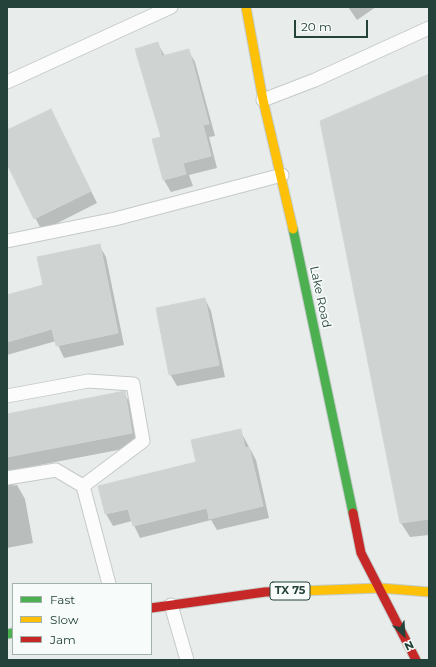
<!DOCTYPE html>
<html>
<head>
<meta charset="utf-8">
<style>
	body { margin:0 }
	#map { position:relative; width:436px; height:667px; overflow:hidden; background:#e8edeb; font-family:Montserrat,sans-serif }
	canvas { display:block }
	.frame { position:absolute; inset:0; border:8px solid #24423a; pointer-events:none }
	.legend { position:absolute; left:12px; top:583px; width:140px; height:72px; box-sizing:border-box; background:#f7fbf9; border:1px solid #a3b1ad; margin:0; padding:5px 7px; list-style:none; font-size:12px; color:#24423a }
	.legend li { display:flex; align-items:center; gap:8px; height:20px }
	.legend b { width:20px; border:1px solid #a3b1ad }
	.north { position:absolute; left:384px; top:615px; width:40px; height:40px; -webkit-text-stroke:3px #f7fbf9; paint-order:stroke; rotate:155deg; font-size:11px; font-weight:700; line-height:16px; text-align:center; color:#24423a }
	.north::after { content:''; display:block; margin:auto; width:14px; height:18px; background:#24423a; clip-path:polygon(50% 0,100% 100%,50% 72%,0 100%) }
	.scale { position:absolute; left:294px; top:20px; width:74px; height:18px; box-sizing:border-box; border:2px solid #24423a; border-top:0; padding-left:5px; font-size:12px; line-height:14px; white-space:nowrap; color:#24423a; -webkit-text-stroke:3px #f7fbf9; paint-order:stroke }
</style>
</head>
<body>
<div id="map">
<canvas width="436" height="667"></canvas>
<div class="frame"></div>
<ul class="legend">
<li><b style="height:5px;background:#4caf50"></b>Fast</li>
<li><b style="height:5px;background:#ffc107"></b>Slow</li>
<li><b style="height:5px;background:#c62828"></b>Jam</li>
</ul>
<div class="north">N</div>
<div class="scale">20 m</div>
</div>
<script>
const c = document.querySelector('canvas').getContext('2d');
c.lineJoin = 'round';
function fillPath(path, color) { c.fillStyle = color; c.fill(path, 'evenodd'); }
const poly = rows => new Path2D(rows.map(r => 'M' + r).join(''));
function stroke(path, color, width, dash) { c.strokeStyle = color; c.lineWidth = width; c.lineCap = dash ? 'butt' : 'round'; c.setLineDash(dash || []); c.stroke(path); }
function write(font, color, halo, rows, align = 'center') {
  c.font = font + ' Montserrat,sans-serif'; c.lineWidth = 3.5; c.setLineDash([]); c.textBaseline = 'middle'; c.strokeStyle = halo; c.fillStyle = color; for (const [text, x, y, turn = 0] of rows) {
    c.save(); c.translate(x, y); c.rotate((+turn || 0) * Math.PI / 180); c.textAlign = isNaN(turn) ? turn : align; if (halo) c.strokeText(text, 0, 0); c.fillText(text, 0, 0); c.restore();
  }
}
fillPath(poly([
	[348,7,376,7,357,20],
	[158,44,165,56,188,50,195,62,215,136,209,137,217,168,189,175,193,186,171,192,164,180,153,140,162,138],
	[429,75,429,535,410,537,401,523,393,482],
	[51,110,97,203,42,231,7,162,7,131],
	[99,245,106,257,124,345,64,358,56,341,7,355,7,296,44,285],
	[205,299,211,311,225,377,177,386,170,374],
	[124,393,132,406,139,446,19,469,22,482,11,486,17,485,25,499,33,543,7,548,7,415],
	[240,430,256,460,269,518,217,530,211,520,140,538,132,521,113,526,106,514,99,486,197,462]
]), '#0003');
const building = poly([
	[158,42,162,56,189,49,209,124,203,125,211,156,183,163,186,174,163,180,152,139,161,137,135,49,158,42],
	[429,74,429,519,400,523,320,121,429,74],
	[51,109,91,191,34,219,7,164,7,130,51,109],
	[100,244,118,333,56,346,52,329,7,342,7,295,43,285,37,257,100,244],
	[205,298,219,365,169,375,156,308,205,298],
	[125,391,132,433,7,457,7,414,125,391],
	[241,429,245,448,249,447,263,506,209,519,207,508,133,526,128,509,105,514,98,486,196,462,191,440,241,429]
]);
fillPath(building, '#cfd4d2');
stroke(building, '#d1d6d4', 1);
const lane = poly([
	[7,82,171,7],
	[263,100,315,80,429,28],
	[7,241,115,219,282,175],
	[7,396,88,381,133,384,143,441,83,486],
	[7,478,56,470,83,486,109,584],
	[171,605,187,660]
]);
const fast = poly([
	[293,229,353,513],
	[7,634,13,633]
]);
const slow = poly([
	[246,7,263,100,293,229],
	[300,591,380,588,429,592]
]);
const jam = poly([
	[353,513,361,553,416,660],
	[151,608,265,592,300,591]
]);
stroke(lane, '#c5cac8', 15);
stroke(fast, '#c3cbc8', 11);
stroke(slow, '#c3cbc8', 11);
stroke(jam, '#c3cbc8', 11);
stroke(lane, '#fcfcfc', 13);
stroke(fast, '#4caf50', 9);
stroke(slow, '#ffc107', 9);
stroke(jam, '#c62828', 9);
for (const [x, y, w] of [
	[290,591,40]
]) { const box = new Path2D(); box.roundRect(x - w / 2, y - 9, w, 18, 3); c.fillStyle = '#f7fbf9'; c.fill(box); stroke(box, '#24423a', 1); }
write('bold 11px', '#24423a', null, [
	["TX 75",290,591]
]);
write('12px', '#24423a', '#f7fbf9', [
	["Lake Road",320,297,78]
]);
</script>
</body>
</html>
